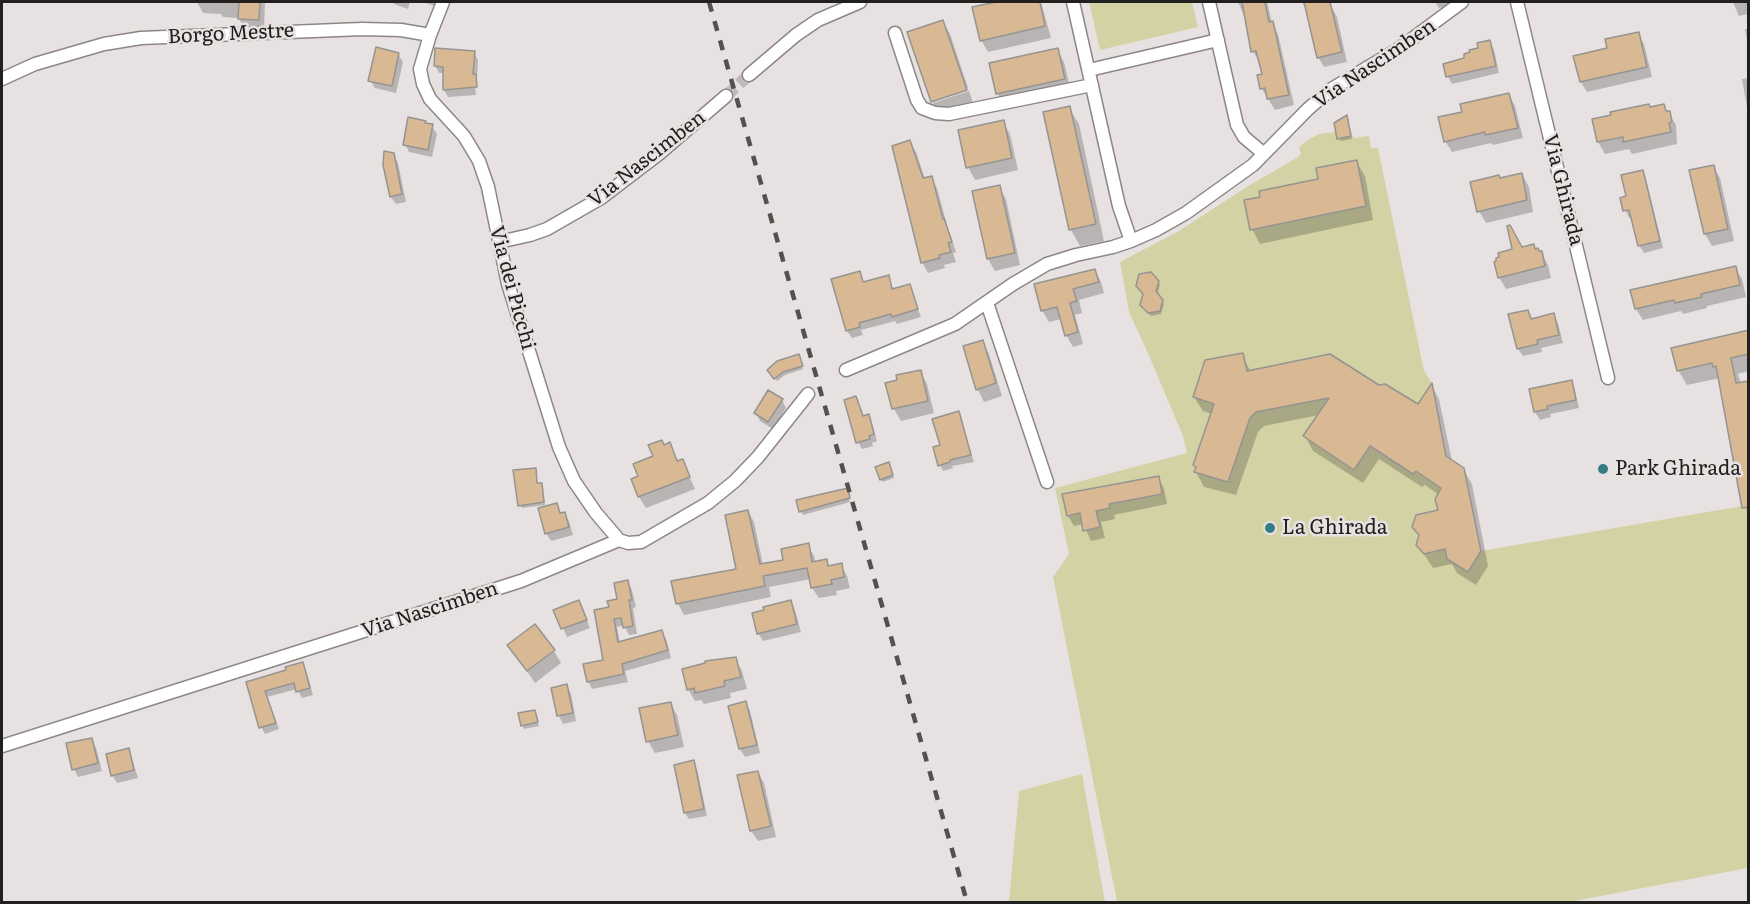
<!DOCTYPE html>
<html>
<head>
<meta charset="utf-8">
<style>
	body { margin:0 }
	#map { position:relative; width:1750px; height:904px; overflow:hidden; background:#e7e2e1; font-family:Literata,serif }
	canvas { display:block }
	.frame { position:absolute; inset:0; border:3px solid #21201f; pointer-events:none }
</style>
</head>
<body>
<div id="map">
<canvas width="1750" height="904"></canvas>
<div class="frame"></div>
</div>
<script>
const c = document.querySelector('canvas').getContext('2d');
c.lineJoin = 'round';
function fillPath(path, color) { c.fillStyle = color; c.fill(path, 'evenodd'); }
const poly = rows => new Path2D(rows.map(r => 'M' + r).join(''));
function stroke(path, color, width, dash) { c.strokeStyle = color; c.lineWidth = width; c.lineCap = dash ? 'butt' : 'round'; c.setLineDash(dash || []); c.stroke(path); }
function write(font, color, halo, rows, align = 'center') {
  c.font = font + ' Literata,serif'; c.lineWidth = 5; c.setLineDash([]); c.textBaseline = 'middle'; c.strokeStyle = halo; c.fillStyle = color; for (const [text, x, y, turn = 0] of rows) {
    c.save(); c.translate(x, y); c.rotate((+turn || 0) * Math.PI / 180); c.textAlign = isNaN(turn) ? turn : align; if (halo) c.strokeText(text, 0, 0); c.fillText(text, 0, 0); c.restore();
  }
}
fillPath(poly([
	[1089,2,1192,2,1198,27,1100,50],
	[1350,130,1354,138,1369,136,1371,148,1378,148,1424,371,1432,383,1446,456,1464,468,1481,551,1748,505,1748,868,1569,902,1117,902,1053,577,1069,554,1055,488,1187,453,1183,436,1147,351,1129,312,1120,262,1179,231,1245,188,1298,157,1301,154,1299,147,1308,140,1319,134],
	[1082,774,1105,902,1009,902,1019,791]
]), '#d3d2a5');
fillPath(poly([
	[197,2,265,2,264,31,245,30,239,18,223,17,221,14,203,13],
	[392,2,410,2,408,9,394,4],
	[422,2,436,2,435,6],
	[1003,2,1041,2,1051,38,988,52,981,40,974,8],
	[1238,2,1267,2,1272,23,1278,34,1294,105,1275,110,1262,89,1259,77,1263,76,1260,62,1253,52,1245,18],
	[1302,2,1329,2,1337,17,1347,62,1324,67,1318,57,1309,16],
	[1435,2,1455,2,1452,5,1439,8],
	[1733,2,1748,2,1748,14,1739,16],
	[943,22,950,34,968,88,932,102,909,33],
	[1745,29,1748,29,1748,46],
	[1638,33,1644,44,1652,77,1587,92,1581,82,1609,49],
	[1489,42,1494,50,1499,73,1452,84,1448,77,1466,59],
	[1057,50,1064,62,1071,91,1005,106,998,94,991,65],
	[474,52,478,60,477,78,474,75,476,95,448,97,444,90,444,73,439,73,435,66],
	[398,54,403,62,396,93,375,88,370,80],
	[1748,78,1748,113,1742,79],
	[969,91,973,103,939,114,933,103],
	[1509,95,1515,106,1523,138,1493,145,1491,143,1452,152,1445,141,1464,113],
	[1663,105,1676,125,1677,144,1632,154,1629,149,1605,154,1598,142,1593,120],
	[1069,108,1079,124,1104,241,1080,246,1071,230],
	[1346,117,1352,139,1341,141,1339,138],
	[425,122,426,125,432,126,437,134,432,157,409,152,405,144],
	[1003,122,1010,134,1018,170,975,180,968,167],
	[910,142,916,152,925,179,931,178,937,188,947,225,956,252,953,253,956,262,944,265,945,268,928,273,922,262],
	[393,154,398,163,406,202,396,204,391,197],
	[1356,161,1365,176,1373,220,1260,244,1252,229,1262,198,1320,180],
	[1713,166,1720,178,1734,241,1712,246,1705,234],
	[1642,171,1646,179,1663,248,1644,253,1639,245,1632,217,1629,218,1621,199,1628,197],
	[1522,174,1529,187,1533,212,1486,223,1479,211,1500,180],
	[999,187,1006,199,1020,265,995,271,988,259,973,192],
	[1533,246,1536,250,1541,252,1548,265,1551,278,1506,289,1499,277,1522,249],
	[1735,268,1742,279,1746,297,1707,306,1707,308,1683,314,1681,311,1643,320,1636,309,1632,292],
	[1095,271,1101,282,1104,293,1079,300,1082,313,1075,315,1083,344,1073,347,1066,335,1061,319,1049,322,1042,310],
	[859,273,864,283,888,277,894,290,909,286,921,317,897,324,895,321,861,330,863,335,852,338,847,331,833,280],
	[1158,281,1160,285,1157,295,1164,304,1161,314,1151,316,1144,308,1145,295],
	[1528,311,1533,320,1553,315,1558,323,1563,343,1541,348,1542,352,1523,356,1518,349],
	[1748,332,1748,371,1738,374,1741,384,1748,383,1748,512,1743,503,1720,378,1687,385,1678,370],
	[982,342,989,354,1002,396,984,402,978,390,965,347],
	[1242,355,1251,372,1379,387,1418,406,1432,386,1439,399,1452,461,1463,469,1472,484,1488,566,1476,585,1457,573,1452,564,1433,568,1418,545,1420,537,1414,527,1439,511,1439,495,1425,485,1422,487,1379,459,1363,483,1313,451,1305,436,1319,415,1264,426,1258,432,1236,495,1204,487,1196,472,1197,469,1195,465,1212,414,1203,411,1194,397],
	[800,359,803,369,785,375,777,381,770,373],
	[920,371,927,384,934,413,901,421,894,409,887,384],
	[1571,382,1575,390,1579,408,1550,414,1551,417,1540,420,1535,412],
	[782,400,786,408,773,429,760,421,756,413],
	[859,405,864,417,868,416,872,423,877,441,872,443,873,446,862,449,858,442],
	[958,413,974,462,952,466,953,468,943,471,940,465,942,446],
	[669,444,679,462,682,461,695,489,646,508,639,497,640,477,664,446],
	[890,467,894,478,883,482,881,479],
	[535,470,538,485,541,484,543,488,545,505,522,508,520,505],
	[1158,478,1164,488,1167,504,1114,515,1115,519,1101,522,1105,538,1091,541,1083,524,1074,526,1068,516],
	[847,491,850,502,803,515,801,511],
	[556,504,561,514,564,514,569,521,573,535,551,541,546,533],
	[748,511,754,522,763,565,784,561,808,545,814,556,816,563,826,561,829,567,841,565,847,576,850,588,836,591,837,595,819,598,812,588,811,579,769,587,771,597,684,615,678,604,673,582,738,570],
	[628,582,632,590,636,607,633,608,637,634,629,635,624,625,617,627,620,643,661,631,666,639,671,658,625,671,628,682,592,689,588,681,605,661,610,608,619,600],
	[579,601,590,628,567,637,555,610],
	[791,602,795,610,801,632,763,641,758,633],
	[509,645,554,651,561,663,535,683],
	[735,658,742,671,747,689,730,693,731,698,704,704,701,700,695,701,688,689],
	[302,664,306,670,313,695,302,698,297,689,267,697,279,729,265,734,261,727,248,683,287,671],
	[566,686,571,694,576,721,563,724,559,716],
	[670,703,677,715,684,747,655,753,648,741],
	[745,703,750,711,760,753,745,757,740,749],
	[534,712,539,726,524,729,522,725],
	[92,740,96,748,102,771,78,777,74,769],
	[128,750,132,758,138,778,117,783,112,775],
	[693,762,697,769,707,816,689,819,685,813],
	[758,772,764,783,776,837,758,841,751,831]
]), '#0003');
const building = poly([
	[239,2,260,2,259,20,238,19,239,2],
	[996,2,1040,2,1045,26,980,41,972,7,996,2],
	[1242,2,1265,2,1269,22,1273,21,1289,95,1267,99,1265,88,1260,89,1257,75,1262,74,1256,51,1251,52,1242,2],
	[1304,2,1330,2,1342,52,1317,58,1304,2],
	[943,20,967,90,931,102,907,32,943,20],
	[1639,32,1647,67,1580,82,1573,56,1607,48,1605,39,1639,32],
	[1490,40,1496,66,1446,77,1443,64,1464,58,1464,54,1470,52,1469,50,1478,48,1477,43,1490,40],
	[376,47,399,53,392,86,368,81,376,47],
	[435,48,475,51,473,74,476,74,477,87,443,90,443,67,434,66,435,48],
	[1058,48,1065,79,996,94,989,63,1058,48],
	[1509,93,1518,128,1485,135,1485,132,1444,142,1438,117,1462,112,1460,104,1509,93],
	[1649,104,1650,107,1664,104,1666,111,1670,111,1672,122,1669,123,1671,132,1623,142,1623,137,1597,142,1592,119,1611,115,1610,112,1649,104],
	[1070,106,1096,224,1069,230,1043,112,1070,106],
	[1347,115,1351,136,1337,139,1334,123,1347,115],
	[408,117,426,121,425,123,433,124,428,150,403,145,408,117],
	[1004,120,1012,158,966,168,958,130,1004,120],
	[910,140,923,178,932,176,943,219,944,218,952,242,948,243,951,252,939,255,940,258,921,263,892,146,910,140],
	[384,151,394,153,402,194,390,197,383,165,384,151],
	[1357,160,1366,206,1250,230,1244,200,1260,197,1259,191,1318,179,1316,168,1357,160],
	[1714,165,1728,229,1704,234,1689,170,1714,165],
	[1643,170,1660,241,1638,246,1629,210,1623,211,1620,198,1626,196,1621,175,1643,170],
	[1522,173,1527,200,1477,212,1470,182,1499,175,1500,178,1522,173],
	[1000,185,1015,253,987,259,972,191,1000,185],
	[1510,225,1522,247,1534,244,1535,249,1538,248,1539,251,1542,251,1545,266,1498,278,1494,262,1496,261,1496,258,1499,257,1498,253,1512,249,1507,226,1510,225],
	[1736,266,1740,285,1701,294,1702,297,1675,303,1674,300,1635,309,1630,290,1736,266],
	[1095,269,1099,282,1073,289,1077,301,1070,303,1078,332,1065,336,1057,307,1041,311,1034,284,1095,269],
	[860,271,863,282,889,275,892,289,910,284,918,309,892,317,891,314,859,323,860,327,846,331,831,279,860,271],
	[1151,272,1159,281,1156,291,1163,300,1160,311,1148,313,1140,305,1143,294,1136,286,1139,274,1151,272],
	[1528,310,1531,319,1554,313,1559,335,1537,340,1538,344,1517,349,1508,314,1528,310],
	[1749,330,1749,354,1731,358,1736,383,1749,381,1749,507,1742,508,1716,366,1713,367,1712,363,1677,371,1671,348,1749,330],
	[983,340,996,383,976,390,963,346,983,340],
	[1243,353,1247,371,1330,354,1379,385,1385,384,1418,404,1432,383,1446,456,1464,468,1481,551,1468,572,1447,559,1445,549,1424,554,1416,545,1419,535,1412,527,1416,515,1438,510,1435,499,1441,488,1416,471,1413,474,1370,446,1354,470,1303,436,1329,398,1256,412,1250,418,1228,482,1194,472,1196,467,1193,465,1214,404,1193,397,1205,360,1243,353],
	[799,354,803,366,783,372,774,379,767,370,777,361,799,354],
	[921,370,928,401,892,409,885,383,897,380,896,375,921,370],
	[1572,380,1576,400,1547,406,1548,409,1534,412,1529,389,1572,380],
	[768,390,783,399,768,422,754,413,768,390],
	[856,396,863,416,869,414,874,434,869,436,870,439,856,443,844,400,856,396],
	[959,411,971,455,950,460,950,462,938,466,933,447,940,445,932,419,959,411],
	[662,440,664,445,670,442,677,461,683,459,690,477,638,497,631,479,638,476,633,464,653,456,648,445,662,440],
	[889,462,893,475,880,480,875,467,889,462],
	[536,468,537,483,542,483,544,502,518,506,513,470,536,468],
	[1159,476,1162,494,1109,504,1110,508,1096,511,1100,527,1083,531,1080,513,1067,516,1062,494,1159,476],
	[848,488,850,498,799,512,796,500,848,488],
	[557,503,560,513,565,512,569,527,545,534,538,508,557,503],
	[748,510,760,564,783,560,781,549,809,543,812,562,827,559,828,566,842,563,844,577,831,580,832,584,811,588,807,568,763,576,765,586,676,604,671,581,736,569,725,515,748,510],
	[628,580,632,600,629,600,633,626,623,628,621,618,614,619,618,642,662,630,668,650,622,664,624,674,587,682,583,664,603,660,594,610,609,607,607,601,617,599,614,583,628,580],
	[579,600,587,620,561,629,553,610,579,600],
	[791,600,797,624,757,634,752,613,764,610,763,607,791,600],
	[535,624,555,650,527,671,507,645,535,624],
	[736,657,741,677,724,681,725,686,695,693,694,688,687,690,682,669,705,663,705,661,736,657],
	[303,662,310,688,296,692,294,683,265,691,276,723,259,728,246,682,286,670,285,667,303,662],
	[567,684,573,713,557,716,551,688,567,684],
	[746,701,757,745,739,749,728,706,746,701],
	[671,702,678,735,646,742,639,708,671,702],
	[535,710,538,722,521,726,518,713,535,710],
	[92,738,98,763,72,770,66,743,92,738],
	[129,748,134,770,111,776,106,754,129,748],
	[694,760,704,809,684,813,674,765,694,760],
	[758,771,771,826,750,831,737,775,758,771]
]);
fillPath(building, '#d8b994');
stroke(building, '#969491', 1.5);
stroke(poly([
	[726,96,749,75]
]), '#bfbbba', 12, [12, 6]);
const street = poly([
	[443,2,430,35,420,69,423,84,430,99,464,136,479,161,488,187,508,284,559,447,574,481,596,513,619,540],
	[1073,2,1119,206,1131,241],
	[1209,2,1237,125,1244,137,1264,154],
	[1517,2,1608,378],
	[895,33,917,100,922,108,935,113,949,114,1092,85],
	[1089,70,1218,40],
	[749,75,796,35,818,20,860,2],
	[2,79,35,64,104,44,141,38,362,29,401,30,430,35],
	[499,242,530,235,547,229,601,198,660,153,726,96],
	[987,303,1047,482],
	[846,370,955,324,1013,284,1047,264,1076,255,1113,247,1131,241,1156,230,1186,213,1253,165,1308,109,1330,90,1397,50,1462,2],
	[2,746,521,581,619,540,628,543,641,542,708,503,735,481,758,457,808,394]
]);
stroke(street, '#8c8786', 15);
stroke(street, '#fff', 12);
stroke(poly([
	[709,2,967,902]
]), '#535150', 4.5, [10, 10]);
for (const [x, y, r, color] of [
	[1603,469,6,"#367c87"],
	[1270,528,6,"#367c87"]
]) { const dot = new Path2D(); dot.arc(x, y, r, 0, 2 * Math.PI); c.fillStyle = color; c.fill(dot); stroke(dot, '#e7e2e1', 2); }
write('20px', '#21201f', '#e7e2e1', [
	["Borgo Mestre",231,34,-3],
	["Via Nascimben",1375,64,-34],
	["Via Nascimben",647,159,-38],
	["Via Ghirada",1563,190,76],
	["Via dei Picchi",512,288,75],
	["Via Nascimben",430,610,-18]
]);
write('20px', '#21201f', '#e7e2e1', [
	["Park Ghirada",1615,469],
	["La Ghirada",1282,528]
], 'left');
</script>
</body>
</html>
